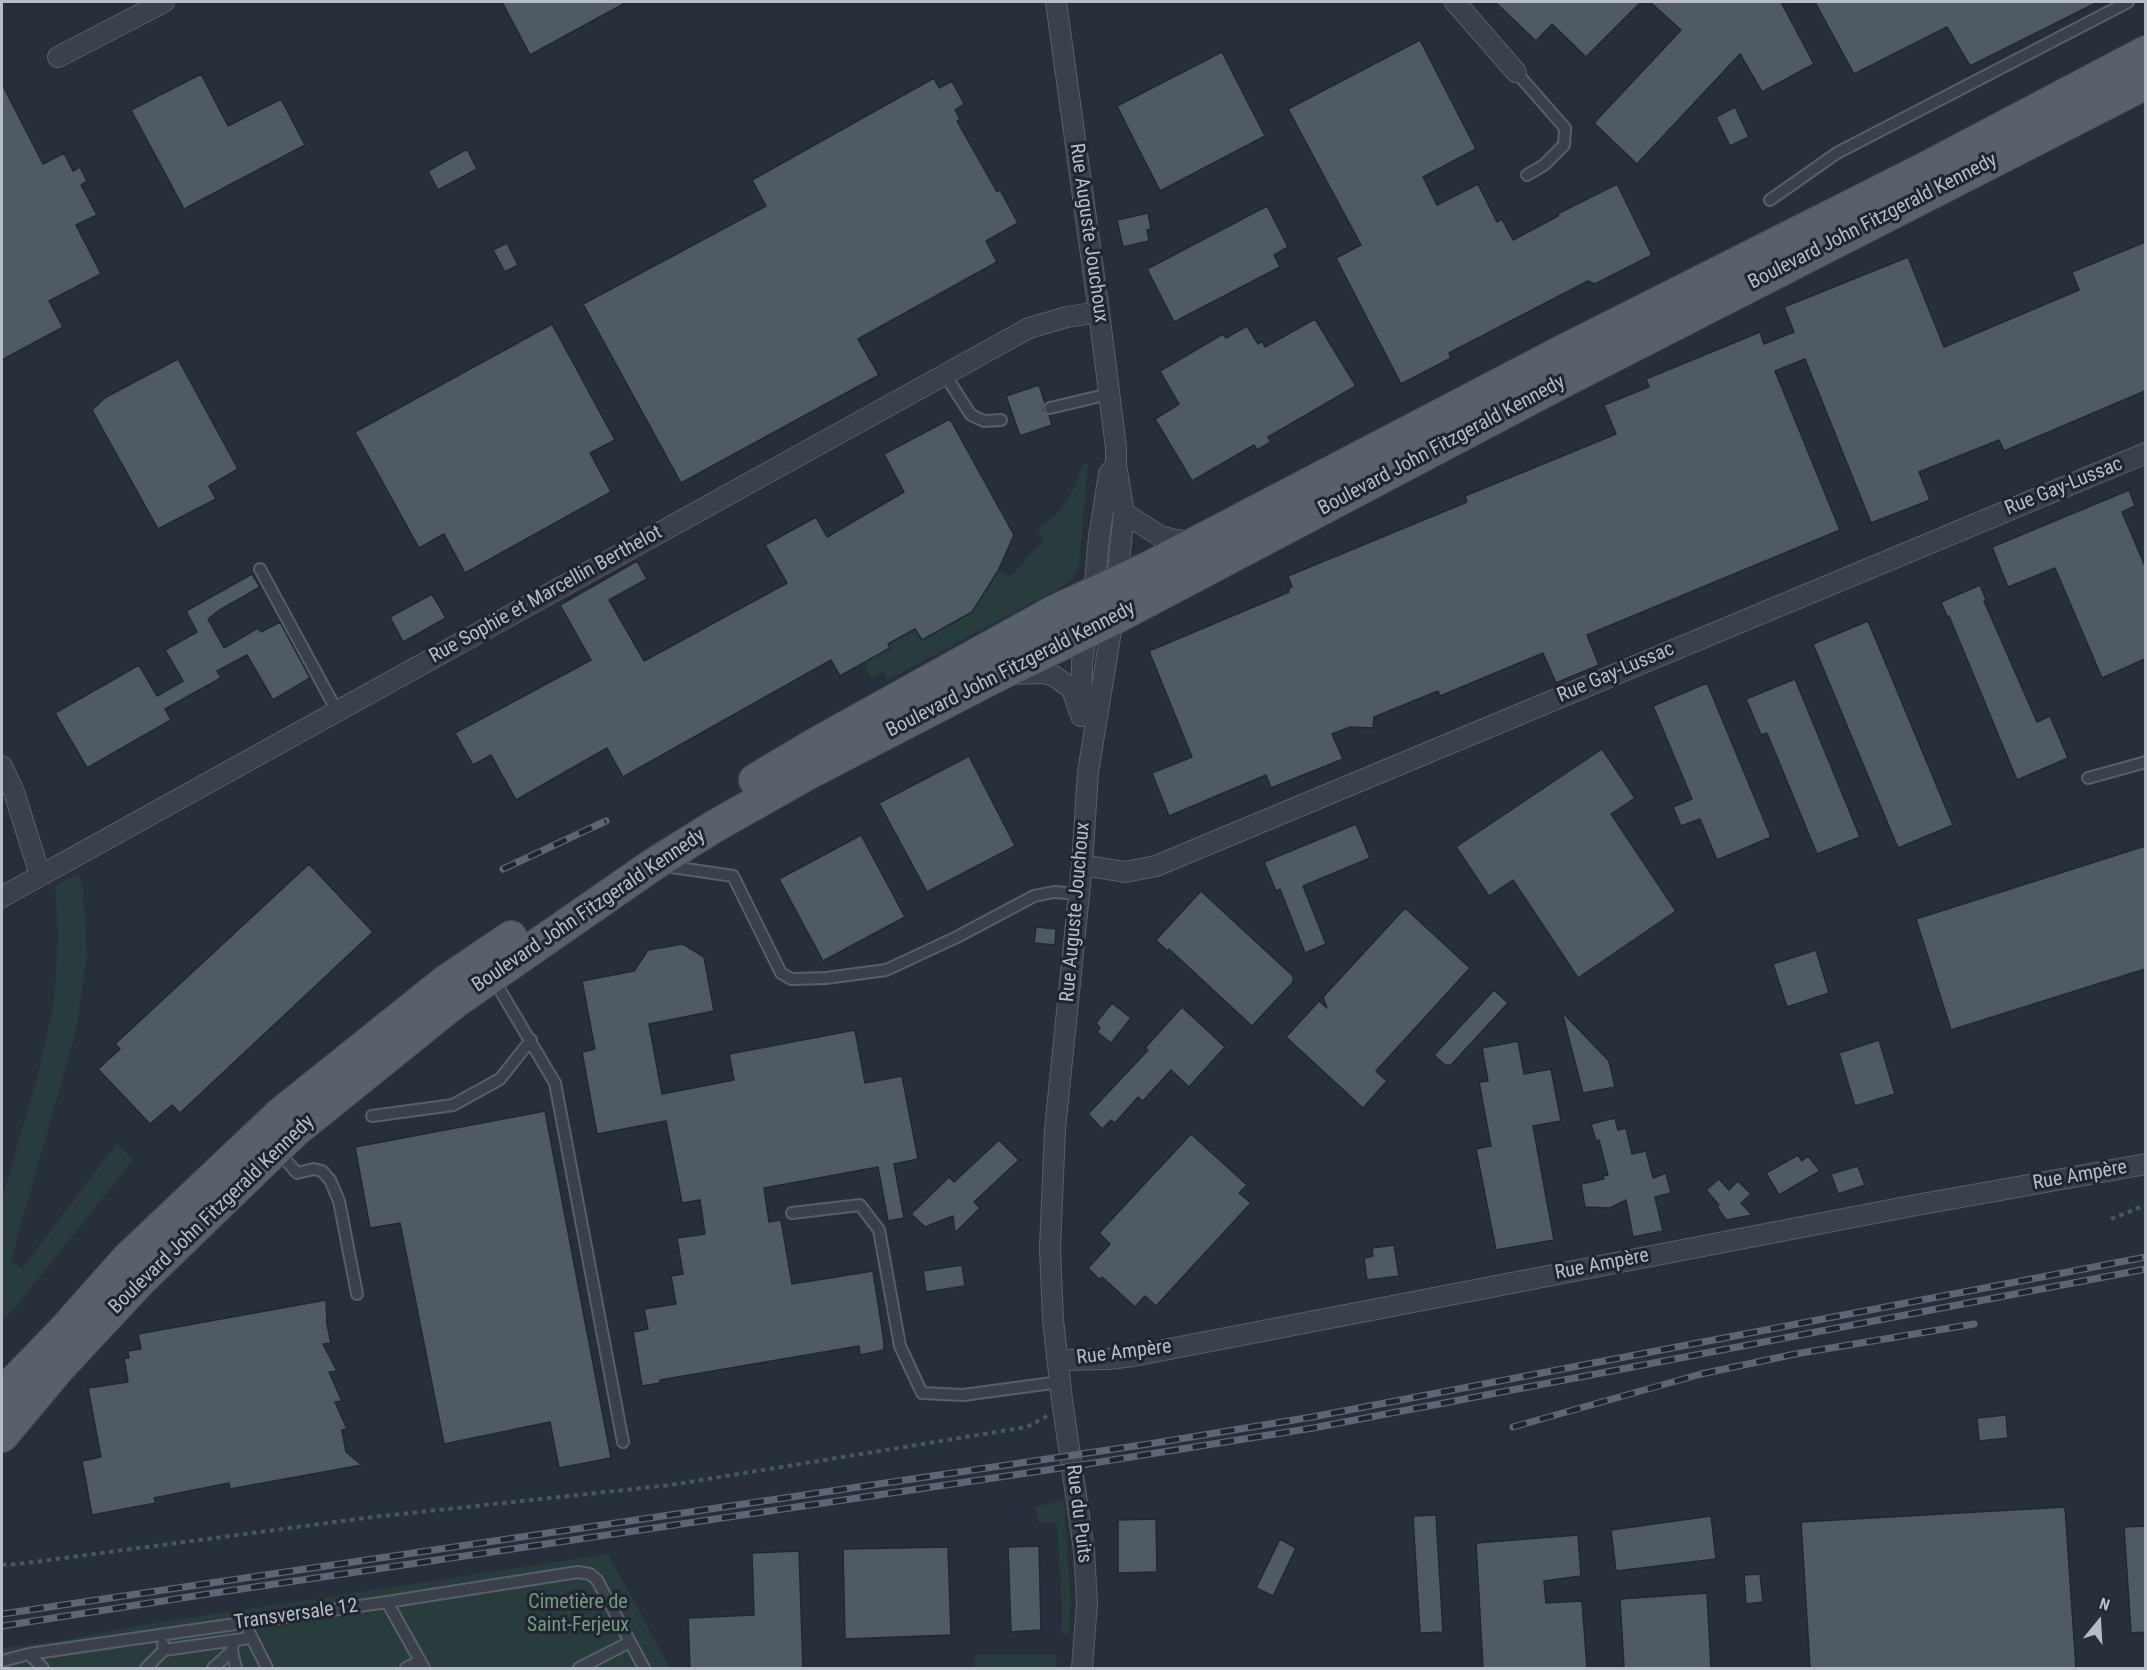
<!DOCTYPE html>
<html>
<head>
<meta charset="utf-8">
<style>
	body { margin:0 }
	#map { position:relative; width:2147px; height:1670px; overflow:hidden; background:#272f3b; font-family:"Roboto Condensed",sans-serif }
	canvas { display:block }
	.frame { position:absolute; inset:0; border:3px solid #b6bdc6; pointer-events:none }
	.north { position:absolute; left:2069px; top:1592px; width:60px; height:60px; -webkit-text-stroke:4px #1f2630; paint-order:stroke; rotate:18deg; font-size:16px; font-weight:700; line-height:24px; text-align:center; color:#b6bdc6 }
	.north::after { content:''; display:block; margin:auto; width:21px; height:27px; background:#b6bdc6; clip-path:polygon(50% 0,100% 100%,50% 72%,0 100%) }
</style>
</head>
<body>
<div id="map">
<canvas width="2147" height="1670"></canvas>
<div class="frame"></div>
<div class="north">N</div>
</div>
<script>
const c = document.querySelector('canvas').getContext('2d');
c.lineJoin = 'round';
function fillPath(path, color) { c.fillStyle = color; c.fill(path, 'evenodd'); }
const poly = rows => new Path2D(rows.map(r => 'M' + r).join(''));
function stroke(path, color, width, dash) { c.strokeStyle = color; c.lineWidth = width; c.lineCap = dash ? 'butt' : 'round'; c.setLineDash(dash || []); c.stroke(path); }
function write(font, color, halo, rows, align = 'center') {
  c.font = font + ' "Roboto Condensed",sans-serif'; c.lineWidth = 6; c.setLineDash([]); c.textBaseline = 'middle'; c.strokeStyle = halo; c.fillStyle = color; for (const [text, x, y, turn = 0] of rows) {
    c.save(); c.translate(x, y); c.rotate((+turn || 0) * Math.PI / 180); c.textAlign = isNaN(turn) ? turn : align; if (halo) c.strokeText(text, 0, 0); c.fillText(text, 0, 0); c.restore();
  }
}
fillPath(poly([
	[1084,463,1088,464,1079,565,1070,582,888,680,883,671,871,678,864,662,901,637,896,628,910,621,922,640,972,612,998,571,1011,577,1044,539,1037,531,1059,512,1074,488],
	[79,873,83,889,87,955,76,1031,11,1260,22,1269,117,1143,133,1160,13,1310,2,1322,2,1199,39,1071,54,1001,58,938,55,886],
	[1064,1500,1071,1605,1068,1634,1061,1634,1062,1607,1057,1523,1039,1523,1035,1507],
	[608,1554,670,1668,2,1668,2,1648,66,1640,123,1628],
	[975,1655,1057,1655,1055,1668,975,1668]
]), '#293c3d');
const building = poly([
	[502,2,627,2,530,55,502,2],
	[1495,2,1641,2,1586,57,1552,24,1536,41,1495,2],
	[1650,2,1781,2,1814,64,1762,92,1740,54,1637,164,1594,123,1681,30,1650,2],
	[1815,2,2098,2,1970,66,1947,27,1854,74,1815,2],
	[1420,40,1476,149,1423,177,1437,205,1478,184,1497,222,1502,219,1513,240,1558,216,1559,213,1617,184,1652,255,1595,284,1588,281,1449,353,1451,358,1401,384,1336,258,1361,245,1288,109,1420,40],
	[1222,52,1265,136,1160,191,1117,106,1222,52],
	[201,74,228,126,281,99,305,145,184,209,131,110,201,74],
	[934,78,939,88,952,81,964,104,955,110,960,119,957,121,997,192,1000,190,1018,223,986,241,997,262,858,339,879,375,681,483,583,304,766,206,752,180,934,78],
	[2,84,43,164,64,153,73,171,80,167,87,181,81,185,97,215,76,225,101,274,49,301,63,327,2,360,2,84],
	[1735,107,1749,137,1730,146,1716,117,1735,107],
	[467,149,477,169,438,190,428,171,467,149],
	[1267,206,1288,247,1274,255,1280,267,1174,322,1147,269,1267,206],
	[1148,213,1151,229,1147,230,1149,241,1123,247,1117,220,1148,213],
	[2145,242,2145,391,2004,451,1999,440,1919,472,1930,500,1871,523,1805,359,1775,371,1840,530,1587,635,1599,665,1556,683,1543,653,1440,696,1438,691,1374,717,1373,728,1350,727,1332,734,1343,759,1271,788,1266,775,1169,816,1152,773,1192,757,1149,651,1289,592,1288,589,1292,587,1288,576,1467,502,1465,496,1616,434,1604,405,1649,387,1646,379,1760,332,1764,344,1794,332,1784,307,1908,257,1944,347,2079,290,2072,272,2145,242],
	[507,243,518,265,505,272,493,250,507,243],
	[1315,319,1356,386,1268,437,1271,442,1257,450,1254,445,1192,481,1155,419,1179,404,1160,371,1223,334,1226,338,1247,326,1258,344,1262,341,1265,347,1315,319],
	[552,324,615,440,590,453,611,492,465,573,444,534,419,548,355,432,552,324],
	[178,359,238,469,209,486,216,499,158,529,92,410,106,397,178,359],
	[1039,385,1045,403,1043,410,1049,415,1052,425,1020,436,1006,396,1039,385],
	[950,419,1014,535,998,571,972,612,922,640,915,629,888,644,890,648,840,676,831,660,623,777,607,748,516,800,491,755,473,765,455,733,591,660,560,605,637,561,647,579,609,600,644,661,787,583,765,545,816,517,827,537,904,492,884,454,950,419],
	[2129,490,2135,506,2122,512,2145,566,2145,659,2102,678,2055,568,2008,587,1992,547,2129,490],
	[252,574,260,587,218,611,208,619,224,648,258,628,261,632,280,622,310,678,273,700,247,655,217,671,221,678,165,709,171,720,87,768,55,713,139,665,157,696,183,681,165,650,197,632,186,611,252,574],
	[1980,585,1986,600,1984,601,2037,722,2050,716,2068,758,2017,780,1949,616,1947,616,1941,602,1980,585],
	[432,594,446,618,403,642,390,617,432,594],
	[1868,621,1953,825,1898,848,1813,644,1868,621],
	[1795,679,1860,837,1817,854,1767,733,1761,735,1746,699,1795,679],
	[1707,683,1771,837,1717,860,1700,819,1681,826,1673,807,1692,799,1653,706,1707,683],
	[1602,749,1635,798,1611,814,1676,911,1578,978,1513,880,1489,896,1456,847,1602,749],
	[969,756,1015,846,927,892,879,803,969,756],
	[1356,824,1370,858,1303,886,1326,944,1305,953,1280,889,1276,891,1264,862,1356,824],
	[861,835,905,917,823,961,779,879,861,835],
	[2145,846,2145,969,1951,1030,1916,919,2145,846],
	[309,864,373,932,180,1113,172,1105,150,1124,98,1069,120,1049,115,1044,309,864],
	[1201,891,1293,976,1293,982,1252,1026,1169,949,1167,951,1156,940,1201,891],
	[1405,908,1470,968,1376,1071,1387,1081,1363,1108,1286,1037,1319,1001,1327,1008,1323,997,1405,908],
	[1036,927,1056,929,1055,945,1034,943,1036,927],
	[683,944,704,957,714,1011,649,1024,662,1094,734,1080,729,1054,855,1030,865,1083,902,1076,918,1159,894,1164,904,1218,888,1221,878,1167,764,1188,769,1222,781,1220,792,1284,873,1271,884,1342,884,1350,860,1355,859,1346,660,1380,660,1383,642,1386,633,1332,648,1329,644,1309,676,1304,671,1276,683,1274,677,1238,705,1234,700,1200,682,1203,666,1121,597,1134,582,1052,595,1049,582,981,634,971,648,950,683,944],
	[1816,950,1829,993,1787,1007,1773,964,1816,950],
	[1494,990,1508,1003,1451,1065,1445,1065,1434,1055,1494,990],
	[1112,1003,1131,1018,1111,1043,1097,1032,1100,1028,1096,1023,1112,1003],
	[1182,1007,1225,1047,1189,1087,1171,1070,1143,1101,1138,1097,1115,1123,1111,1120,1102,1129,1088,1114,1148,1050,1145,1048,1182,1007],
	[1562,1012,1609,1061,1615,1087,1583,1093,1562,1012],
	[1879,1040,1895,1094,1855,1106,1839,1053,1879,1040],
	[1518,1041,1524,1074,1551,1069,1561,1121,1533,1126,1554,1240,1496,1250,1476,1149,1491,1146,1479,1082,1488,1081,1482,1048,1518,1041],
	[545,1111,611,1458,559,1468,550,1422,444,1444,400,1223,370,1228,355,1147,545,1111],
	[1615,1118,1618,1130,1626,1128,1632,1154,1646,1151,1653,1178,1666,1173,1671,1193,1655,1197,1663,1231,1633,1237,1626,1200,1610,1208,1585,1207,1581,1184,1604,1179,1603,1176,1608,1175,1599,1140,1596,1141,1591,1124,1615,1118],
	[1191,1134,1247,1185,1239,1193,1251,1203,1156,1306,1145,1296,1135,1307,1102,1277,1100,1280,1088,1268,1110,1244,1099,1233,1191,1134],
	[999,1140,1019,1160,974,1202,980,1208,955,1233,953,1216,925,1227,911,1214,949,1177,954,1182,999,1140],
	[1798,1155,1802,1161,1808,1156,1820,1171,1779,1195,1766,1173,1798,1155],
	[1858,1166,1865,1185,1838,1194,1831,1174,1858,1166],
	[1719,1179,1729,1190,1738,1181,1751,1194,1741,1203,1752,1215,1726,1220,1717,1207,1719,1205,1706,1190,1719,1179],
	[1394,1245,1399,1276,1367,1280,1364,1258,1373,1256,1372,1248,1394,1245],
	[962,1265,965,1286,926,1292,923,1271,962,1265],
	[326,1300,327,1324,331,1343,323,1344,337,1371,329,1372,342,1401,335,1402,347,1429,342,1430,346,1452,362,1465,230,1489,229,1483,154,1498,156,1503,92,1515,82,1461,101,1457,88,1388,128,1382,124,1358,129,1358,128,1351,141,1349,138,1334,326,1300],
	[2006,1415,2008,1438,1979,1441,1977,1418,2006,1415],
	[2065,1507,2076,1668,1810,1668,1801,1522,2065,1507],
	[1436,1515,1443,1632,1420,1633,1413,1516,1436,1515],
	[1711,1516,1716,1559,1616,1571,1611,1530,1711,1516],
	[1156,1519,1157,1572,1118,1573,1118,1520,1156,1519],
	[2145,1526,2145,1632,2131,1633,2124,1527,2145,1526],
	[1578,1535,1581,1576,1544,1581,1546,1603,1582,1601,1587,1668,1483,1668,1476,1543,1578,1535],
	[1280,1539,1296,1548,1273,1596,1256,1588,1280,1539],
	[1039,1546,1041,1630,1011,1632,1008,1547,1039,1546],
	[948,1547,951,1635,845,1639,843,1549,948,1547],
	[799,1551,803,1668,690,1668,688,1618,754,1615,752,1553,799,1551],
	[1760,1574,1763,1602,1746,1604,1744,1575,1760,1574],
	[1707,1593,1711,1668,1624,1668,1620,1599,1707,1593]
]);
fillPath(building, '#505a65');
stroke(building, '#212832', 1.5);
const service = poly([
	[1516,72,1565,128,1564,145,1544,165,1527,175],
	[1770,200,1837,153,2128,2],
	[945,375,971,415,984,421,1001,420],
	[1050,408,1109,394],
	[260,569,337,711],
	[2088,778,2146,762],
	[665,866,733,876,781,973,791,979,826,978,886,970,957,937,1034,896,1054,892,1079,894],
	[494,980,555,1083,623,1442],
	[372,1116,453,1105,500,1079,531,1040],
	[277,1150,297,1173,314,1169,322,1171,330,1180,339,1201,357,1294],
	[792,1213,860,1205,879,1230,900,1346,922,1393,963,1395,1060,1382],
	[387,1602,424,1668],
	[249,1632,267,1668],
	[164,1650,250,1638],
	[232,1651,236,1668],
	[29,1654,43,1668],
	[2,1661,29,1654,387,1602,578,1572,590,1574,597,1580,644,1668],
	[146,1668,164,1650,163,1644],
	[213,1668,232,1651,233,1640],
	[406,1668,420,1661],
	[579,1668,630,1642]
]);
const minor = poly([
	[1056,2,1099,312,1116,448,1116,465,1124,513,1113,619,1088,772,1082,865,1055,1129,1050,1248,1053,1320,1062,1400,1084,1550,1087,1603,1082,1668],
	[1455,2,1516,72],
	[58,57,164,2],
	[1124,513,1160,536,1175,540,1196,542],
	[1012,674,1045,673,1054,676,1072,689,1079,710],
	[1081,716,1082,662,1094,592,1099,537,1109,474,1116,465],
	[2,766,14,792,40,875],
	[1082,865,1125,872,1156,866,2146,453],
	[2,897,1029,328,1067,317,1099,312],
	[1058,1360,1108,1359,1133,1356,1911,1206,2146,1164]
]);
const primary = poly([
	[755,780,817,743,1053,612,1148,568,1561,352,1924,169,2146,52],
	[2,1394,64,1330,128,1258,280,1114,446,981,511,937],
	[2,1436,58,1369,141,1280,295,1131,455,1002,654,864,715,826,807,774,996,676,1113,619,1560,383,2146,83]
]);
stroke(service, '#585f69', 14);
stroke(minor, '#585f69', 22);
stroke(primary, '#434a54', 34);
stroke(poly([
	[2111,1219,2146,1205],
	[2,1565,19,1564,373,1517,671,1485,1027,1427,1047,1416]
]), '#48595b', 4, [4.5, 4.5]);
stroke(service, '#3a414b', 10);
stroke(minor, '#3a414b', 20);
stroke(primary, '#58606b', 32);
const rail = poly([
	[503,869,606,821],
	[1513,1427,1701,1374,1795,1354,1974,1324],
	[2,1614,1155,1443,1312,1417,2146,1257],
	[2,1626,214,1593,1081,1465,1313,1428,2146,1269]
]);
stroke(rail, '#5d6672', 7);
stroke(rail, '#1f2630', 4.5, [14]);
write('20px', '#b6bdc6', '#1f2630', [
	["Boulevard John Fitzgerald Kennedy",1873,222,-27],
	["Rue Auguste Jouchoux",1088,233,82],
	["Boulevard John Fitzgerald Kennedy",1442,446,-28],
	["Rue Gay-Lussac",2064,487,-22],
	["Rue Sophie et Marcellin Berthelot",546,595,-29],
	["Boulevard John Fitzgerald Kennedy",1011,670,-27],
	["Rue Gay-Lussac",1616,673,-23],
	["Boulevard John Fitzgerald Kennedy",589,911,-34],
	["Rue Auguste Jouchoux",1076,912,-85],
	["Rue Ampère",2080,1176,-10],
	["Boulevard John Fitzgerald Kennedy",212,1215,-44],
	["Rue Ampère",1602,1265,-11],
	["Rue Ampère",1124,1353,-7],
	["Rue du Puits",1078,1514,83],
	["Transversale 12",296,1615,-8]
]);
write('20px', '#77997f', '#1f2630', [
	["Cimetière de",578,1603],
	["Saint-Ferjeux",578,1626]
]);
</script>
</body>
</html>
